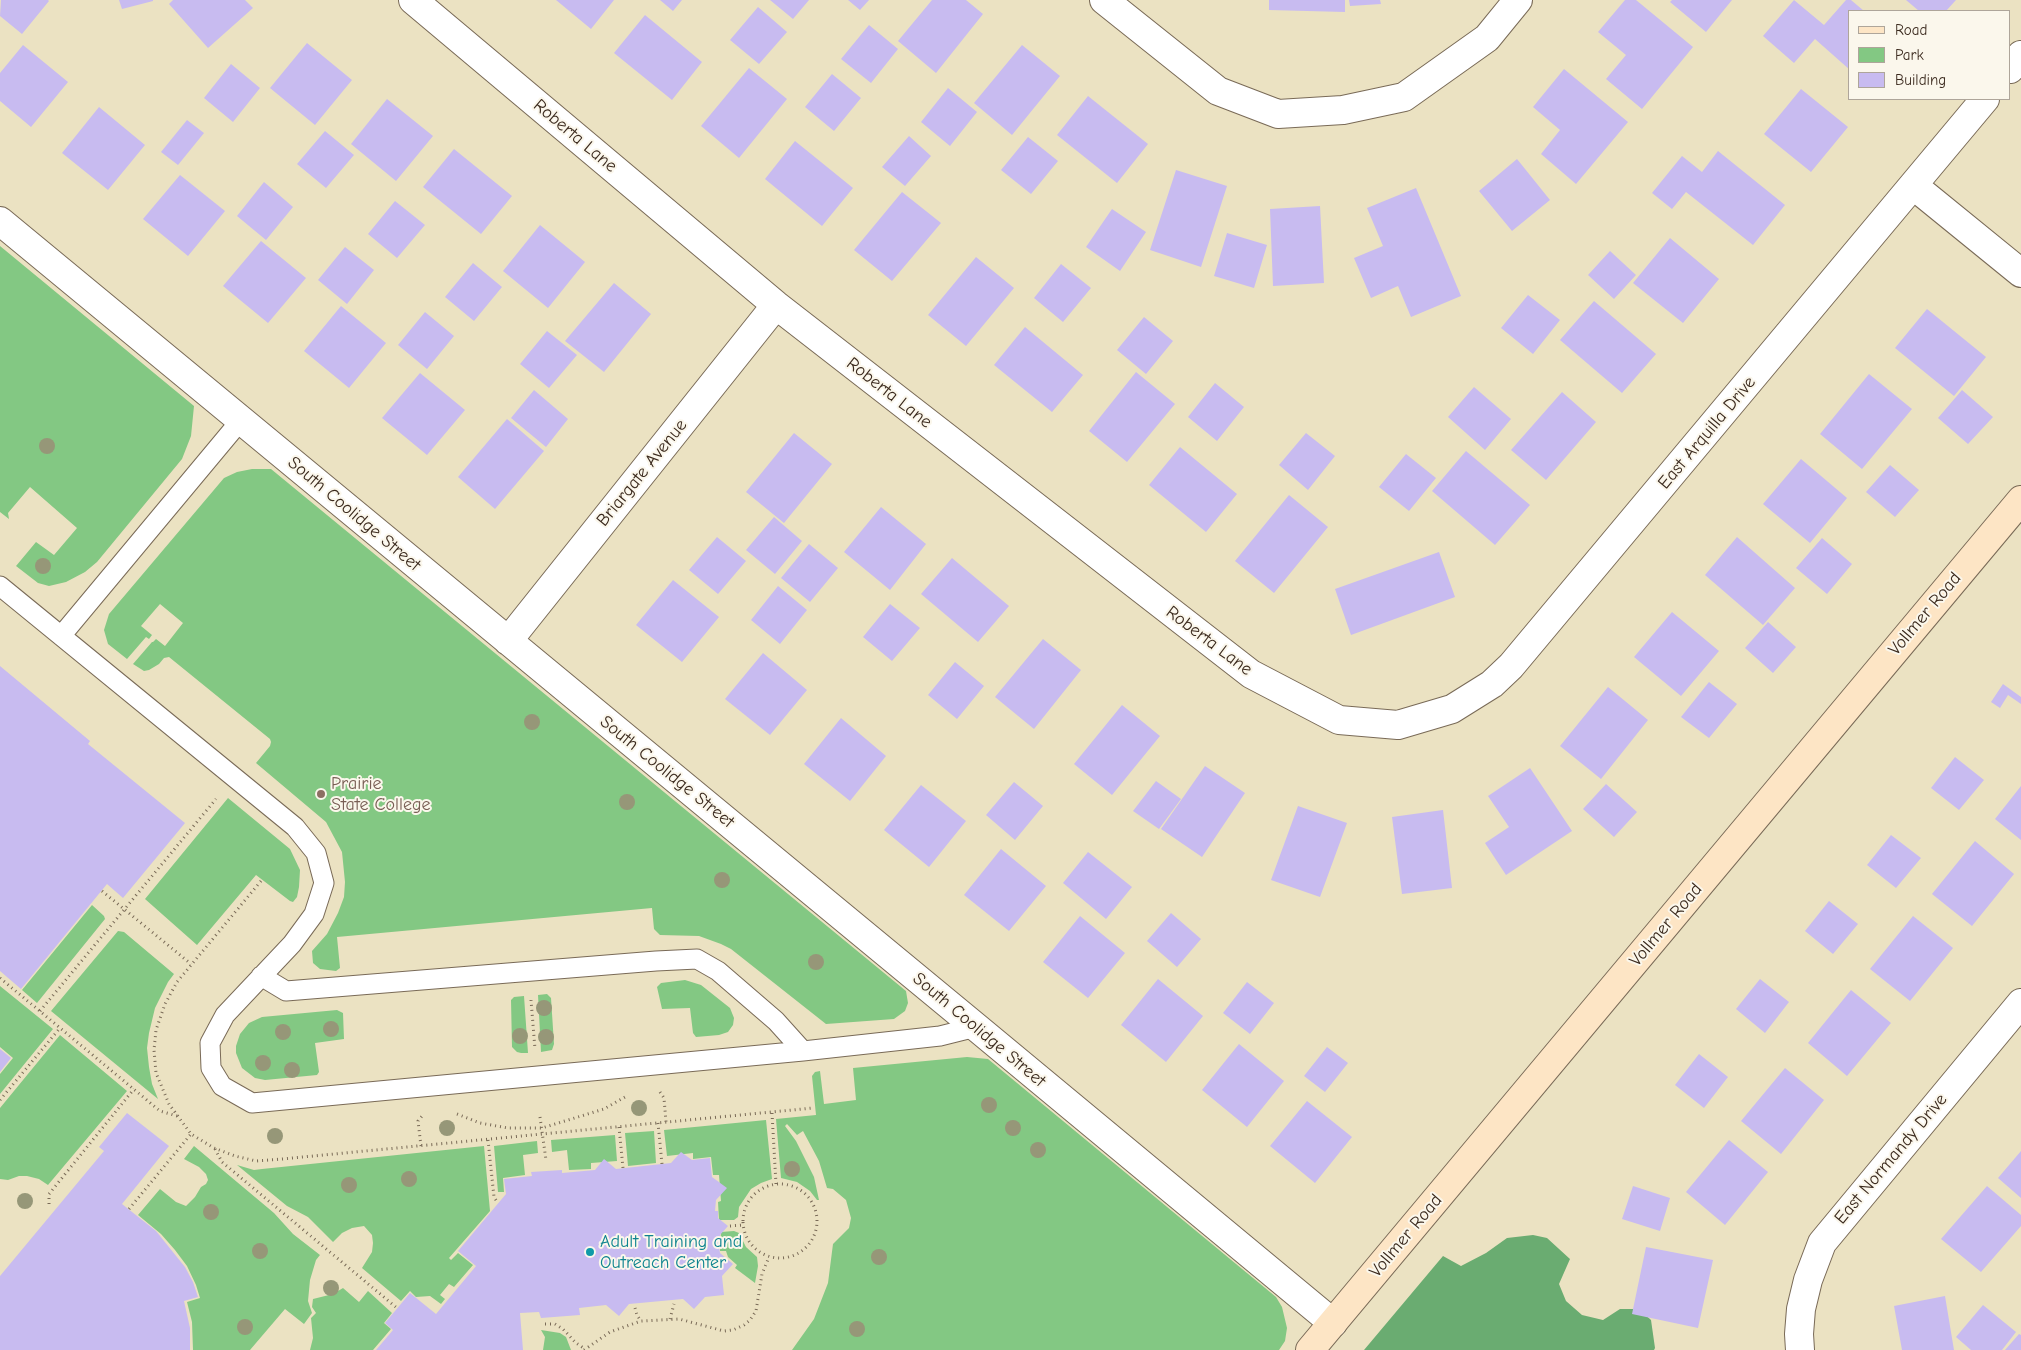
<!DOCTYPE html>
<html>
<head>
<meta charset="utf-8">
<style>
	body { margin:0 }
	#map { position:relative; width:2021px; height:1350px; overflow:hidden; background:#ebe2c2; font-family:"Comic Neue",sans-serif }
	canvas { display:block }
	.legend { position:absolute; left:1848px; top:10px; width:162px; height:90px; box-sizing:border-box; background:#fbf7ec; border:1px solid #aea59a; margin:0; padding:6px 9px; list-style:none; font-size:15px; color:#3b2a1e }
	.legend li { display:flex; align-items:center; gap:10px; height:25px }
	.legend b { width:25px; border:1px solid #aea59a }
</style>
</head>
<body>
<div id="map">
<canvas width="2021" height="1350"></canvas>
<ul class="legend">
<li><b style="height:6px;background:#fde5c5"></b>Road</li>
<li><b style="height:14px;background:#83c883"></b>Park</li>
<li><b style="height:14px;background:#c8bbf0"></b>Building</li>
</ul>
</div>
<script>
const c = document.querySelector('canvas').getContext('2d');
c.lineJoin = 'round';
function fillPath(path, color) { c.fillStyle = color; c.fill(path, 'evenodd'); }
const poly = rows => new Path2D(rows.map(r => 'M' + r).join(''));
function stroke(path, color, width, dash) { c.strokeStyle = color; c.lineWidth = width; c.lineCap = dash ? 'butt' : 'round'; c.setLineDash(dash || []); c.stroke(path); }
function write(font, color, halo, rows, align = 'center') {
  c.font = font + ' "Comic Neue",sans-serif'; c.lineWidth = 4; c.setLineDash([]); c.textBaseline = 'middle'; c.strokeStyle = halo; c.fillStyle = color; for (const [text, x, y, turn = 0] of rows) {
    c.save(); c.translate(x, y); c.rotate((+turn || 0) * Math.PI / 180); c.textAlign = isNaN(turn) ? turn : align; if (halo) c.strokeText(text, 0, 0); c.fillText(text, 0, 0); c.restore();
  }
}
fillPath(poly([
	[0,246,194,406,191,436,182,459,97,562,85,572,66,582,49,586,38,583,16,566,36,542,54,555,77,528,30,487,8,513,9,519,0,512],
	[252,469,271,469,906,991,908,1003,905,1011,894,1019,826,1024,731,949,721,944,699,936,660,935,654,929,652,908,337,937,340,968,336,971,320,969,313,963,312,951,327,934,338,913,344,897,345,882,342,852,326,822,256,763,270,746,271,742,270,739,169,657,164,658,159,664,149,670,144,671,133,664,152,642,153,642,156,639,165,646,183,623,160,604,141,626,152,635,149,639,146,637,127,659,108,644,104,630,109,614,224,478,237,472],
	[228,798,290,849,300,870,299,887,297,897,293,902,290,901,256,875,197,945,145,899],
	[92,905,104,916,105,919,37,1003,22,990],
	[118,931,124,932,174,974,168,982,155,1008,149,1033,147,1048,149,1067,152,1084,158,1099,51,1011],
	[685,980,701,985,730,1008,734,1018,733,1025,728,1032,719,1035,696,1037,693,1033,690,1008,662,1009,657,987,661,983],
	[0,986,53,1029,0,1094,0,1074,13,1058,0,1047],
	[547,994,551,998,554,1044,552,1050,541,1052,538,995],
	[524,996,528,1053,521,1053,517,1052,512,1047,511,1000,514,997],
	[337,1010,343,1013,344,1039,315,1043,319,1072,317,1075,265,1080,255,1078,242,1068,236,1053,236,1046,240,1034,249,1023,262,1017],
	[60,1035,127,1091,48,1185,39,1179,27,1176,19,1176,8,1180,0,1179,0,1108],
	[967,1057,988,1059,1276,1297,1282,1307,1287,1328,1285,1341,1279,1350,792,1350,814,1319,828,1283,833,1244,849,1228,851,1218,846,1200,833,1189,827,1188,819,1161,803,1131,797,1135,787,1124,785,1126,796,1141,814,1177,819,1200,817,1200,810,1191,797,1182,781,1178,776,1119,816,1115,812,1076,815,1072,820,1071,824,1104,856,1100,853,1068],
	[766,1120,772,1179,761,1183,751,1189,739,1207,738,1217,734,1220,719,1220,718,1202,721,1201,719,1175,713,1175,711,1157,693,1159,693,1153,667,1156,664,1130],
	[654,1131,656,1163,628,1166,625,1133],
	[615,1135,617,1161,591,1163,591,1169,569,1170,567,1150,552,1152,551,1140],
	[537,1141,538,1153,523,1155,525,1175,503,1178,504,1192,498,1192,494,1146],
	[194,1146,274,1213,293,1234,320,1255,316,1260,310,1280,308,1301,312,1313,304,1324,285,1309,250,1350,193,1350,192,1322,187,1302,200,1298,196,1285,187,1266,175,1250,161,1234,138,1215,160,1189,176,1202,186,1206,195,1197,201,1187,206,1184,208,1180,206,1174,199,1167,184,1159],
	[484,1146,490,1211,449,1258,451,1260,458,1253,473,1265,454,1287,449,1284,440,1295,445,1299,441,1304,430,1296,416,1297,410,1291,401,1301,362,1268,372,1252,373,1243,372,1235,364,1226,352,1228,342,1233,333,1242,308,1217,287,1206,237,1165,254,1170,262,1169],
	[734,1231,739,1233,746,1247,757,1257,758,1266,755,1283,735,1268,737,1265,728,1257,726,1251,720,1251,721,1232],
	[343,1288,359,1302,368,1291,392,1313,384,1323,391,1329,373,1350,310,1350,313,1338,311,1318,316,1313,312,1307,313,1299,333,1294],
	[541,1330,560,1333,566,1337,571,1350,543,1350,545,1337]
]), '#83c883');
fillPath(poly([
	[1533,1235,1547,1238,1570,1259,1559,1284,1566,1301,1582,1315,1603,1320,1620,1309,1639,1309,1651,1320,1655,1348,1654,1350,1364,1350,1443,1256,1461,1266,1486,1253,1507,1238]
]), '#6aac71');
fillPath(poly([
	[1,0,48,0,49,1,22,34,0,16],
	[119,0,153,0,153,1,122,9],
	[173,0,245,0,253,8,208,48,169,4],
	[556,0,614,0,591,29],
	[660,0,682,0,673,11],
	[770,0,809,0,793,19],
	[848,0,869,0,860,10],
	[932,0,966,0,983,14,936,73,898,41],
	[1269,0,1345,0,1345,12,1269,10],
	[1349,0,1380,0,1381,4,1350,6],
	[1625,0,1636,0,1693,47,1642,109,1606,79,1626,55,1598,32],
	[1672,0,1732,0,1706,32,1670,2],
	[1794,0,1824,25,1846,0,1851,0,1864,11,1850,11,1850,70,1815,39,1794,63,1763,36],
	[1906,0,1956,0,1946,11,1919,11],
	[758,7,787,32,759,64,730,40],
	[645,15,702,62,672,100,614,53],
	[869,25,898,49,871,83,841,59],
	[307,43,352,80,315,125,270,88],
	[23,45,68,82,31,127,0,101,0,73],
	[1022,45,1060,76,1012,135,974,103],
	[231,64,260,88,233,122,204,98],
	[749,68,787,99,739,158,701,126],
	[1564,69,1628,122,1576,184,1541,154,1560,130,1533,107],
	[832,74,861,98,834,131,805,107],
	[948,88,977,112,950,146,921,122],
	[1801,89,1848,127,1811,172,1764,134],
	[1088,96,1148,144,1117,183,1057,135],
	[387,99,433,136,396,181,351,144],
	[99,107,145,145,108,190,62,153],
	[187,120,204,133,178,165,161,152],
	[325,131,354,155,326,188,297,164],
	[909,136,931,156,905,186,882,167],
	[1028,137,1058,161,1031,194,1001,170],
	[795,141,853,188,822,226,765,179],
	[454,149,512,196,481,234,423,187],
	[1718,151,1785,205,1753,245,1686,192,1672,209,1652,193,1682,156,1702,172],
	[1517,159,1550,200,1512,231,1479,191],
	[1176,170,1227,186,1201,267,1150,250],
	[180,175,225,211,188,256,143,219],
	[264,182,293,207,266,240,237,216],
	[1416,188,1461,296,1411,317,1398,286,1371,298,1354,258,1383,246,1367,208],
	[902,192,941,223,892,281,854,250],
	[395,201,425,225,397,258,368,234],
	[1320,206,1324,283,1273,286,1270,209],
	[1112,209,1146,232,1120,271,1086,247],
	[540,225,585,262,548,308,503,271],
	[1227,233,1267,245,1254,288,1214,276],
	[1670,238,1719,279,1683,323,1633,283],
	[261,241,306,278,268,323,223,286],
	[345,247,374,270,347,304,318,280],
	[1610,251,1636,275,1614,299,1588,275],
	[976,257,1014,288,966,346,928,315],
	[473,263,502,287,474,321,445,297],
	[1061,264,1091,288,1063,322,1034,298],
	[614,283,651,314,604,372,565,341],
	[1528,295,1560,320,1533,354,1501,328],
	[1594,301,1656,354,1622,393,1560,340],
	[341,306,386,343,349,388,304,351],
	[1927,309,1986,357,1954,396,1895,348],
	[425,312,454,336,427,369,398,345],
	[1144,317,1173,341,1146,374,1117,350],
	[1025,327,1083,375,1052,412,994,365],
	[547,331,577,355,549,388,520,364],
	[1136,372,1175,404,1127,462,1089,431],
	[420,373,465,410,427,455,382,418],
	[1869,374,1912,409,1862,469,1820,434],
	[1215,383,1244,407,1217,441,1188,417],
	[1474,387,1511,419,1485,450,1448,417],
	[534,390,568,419,546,447,511,418],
	[1962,390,1993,417,1968,444,1938,418],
	[1562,392,1596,422,1546,480,1511,450],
	[507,419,544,451,495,509,458,477],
	[794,433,832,464,784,523,746,492],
	[1306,433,1335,456,1308,490,1279,465],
	[1180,447,1237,494,1206,532,1149,485],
	[1466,451,1530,505,1495,545,1432,491],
	[1406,454,1436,478,1409,511,1379,487],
	[1801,459,1847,498,1810,543,1763,504],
	[1890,465,1919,490,1895,517,1866,492],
	[1289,495,1328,527,1274,593,1235,561],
	[881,507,926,544,890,590,844,552],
	[774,517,802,541,775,574,746,550],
	[717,537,746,561,718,594,689,570],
	[1737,537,1795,588,1763,625,1705,575],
	[1822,538,1852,564,1827,594,1796,568],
	[809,544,838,568,810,602,781,578],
	[1439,552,1455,597,1351,635,1335,589],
	[952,558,1009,606,978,642,921,594],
	[673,580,719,617,682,662,636,625],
	[778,586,807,610,780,644,751,620],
	[890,604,920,628,892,661,863,637],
	[1672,612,1719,651,1681,696,1634,657],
	[1768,622,1796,647,1773,673,1745,648],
	[1043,639,1081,670,1034,729,995,697],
	[763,653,807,690,770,735,725,699],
	[955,662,984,686,957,719,928,695],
	[0,666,90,741,88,744,185,823,123,898,107,884,21,989,0,971],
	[1709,682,1737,704,1709,738,1681,717],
	[2003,684,2021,697,2021,704,2008,695,2000,708,1991,702],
	[1608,687,1648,720,1601,779,1560,746],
	[1122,705,1160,736,1112,795,1074,764],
	[841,718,886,756,850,801,804,764],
	[1955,757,1984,780,1959,810,1931,788],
	[1205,766,1245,793,1202,857,1161,829],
	[1530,768,1572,831,1506,875,1485,843,1509,827,1488,796],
	[1156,781,1181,799,1159,829,1133,811],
	[1014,782,1043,806,1015,840,986,815],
	[1606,784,1637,812,1614,837,1583,809],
	[921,785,966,821,929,867,884,830],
	[2021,786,2021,840,1995,819],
	[1298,806,1347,823,1320,897,1271,880],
	[1443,810,1452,888,1402,894,1392,817],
	[1891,835,1921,858,1896,888,1867,865],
	[1975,841,2014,874,1972,926,1932,894],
	[1001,849,1046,886,1009,931,964,895],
	[1088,852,1132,887,1106,919,1063,883],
	[1829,901,1858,924,1833,954,1805,931],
	[1171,913,1201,939,1177,967,1147,941],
	[1080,916,1125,953,1088,998,1043,962],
	[1913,916,1953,948,1910,1001,1870,969],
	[1158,979,1203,1016,1166,1062,1121,1025],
	[1760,979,1789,1002,1765,1033,1736,1009],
	[1247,982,1274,1003,1250,1034,1223,1013],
	[1851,990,1891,1023,1847,1076,1808,1043],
	[1239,1044,1284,1081,1247,1127,1202,1090],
	[1327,1047,1348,1063,1325,1092,1304,1076],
	[0,1049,11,1058,0,1072],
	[1699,1054,1728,1077,1704,1108,1675,1085],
	[1785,1068,1824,1100,1781,1154,1741,1121],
	[1307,1101,1352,1137,1315,1183,1270,1146],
	[127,1113,169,1146,122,1204,156,1231,185,1267,193,1282,198,1297,184,1301,190,1328,190,1350,0,1350,0,1276,104,1151,99,1147],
	[1729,1140,1768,1172,1725,1225,1686,1192],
	[2021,1151,2021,1198,1998,1178],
	[681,1152,692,1160,710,1158,712,1177,727,1188,716,1200,715,1211,718,1211,718,1218,728,1226,720,1235,720,1241,718,1241,720,1253,733,1264,722,1276,724,1295,705,1297,694,1309,683,1299,629,1304,619,1316,606,1305,579,1308,580,1315,541,1318,539,1312,520,1313,523,1350,376,1350,393,1330,385,1323,410,1293,436,1314,476,1266,458,1251,506,1194,504,1179,532,1176,531,1172,562,1170,562,1173,595,1170,604,1159,616,1169,671,1163],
	[1633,1186,1670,1198,1660,1231,1622,1219],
	[1987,1186,2021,1215,2021,1226,1981,1272,1941,1239],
	[1646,1247,1713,1260,1698,1328,1632,1314],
	[1945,1296,1954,1350,1902,1350,1894,1306],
	[1983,1305,2016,1332,2002,1350,1971,1350,1956,1337],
	[2019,1334,2021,1335,2021,1350,2005,1350]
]), '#c8bbf0');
const service = poly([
	[0,586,295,827,316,853,324,883,314,914,292,944,225,1015,210,1043,211,1068,222,1086,252,1103,803,1051,940,1036,976,1027],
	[61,636,241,420],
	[261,976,286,991,656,961,697,959,718,971,776,1021,803,1051]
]);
const minor = poly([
	[413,0,776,305,1251,674,1339,720,1398,725,1452,709,1492,684,1511,666,1985,99],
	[1104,0,1218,91,1278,114,1343,110,1404,97,1487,38,1518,0],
	[2010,69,2021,55],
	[1914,186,2021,273],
	[0,221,976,1027,1333,1323],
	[508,641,776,305],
	[1800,1350,1799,1334,1801,1309,1808,1280,1822,1243,2021,1003]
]);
const secondary = poly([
	[1310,1350,2021,500]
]);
stroke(service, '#796a57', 21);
stroke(minor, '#796a57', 30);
stroke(secondary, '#796a57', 30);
stroke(poly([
	[261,881,177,982,165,1004,156,1030,154,1050,156,1073,169,1104,191,1134,214,1148,235,1156,256,1161,282,1159,813,1108],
	[102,891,191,964],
	[0,978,160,1111,177,1116],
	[531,1000,535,1049],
	[40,1011,216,799],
	[660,1092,664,1098,666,1122],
	[0,1100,60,1028],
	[772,1113,776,1184],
	[457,1114,480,1123,508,1128,542,1128,604,1109,625,1097],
	[540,1117,546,1160],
	[658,1123,662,1164],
	[619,1127,623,1168],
	[488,1140,494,1197,498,1203],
	[421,1146,418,1121,422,1116],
	[215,1149,222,1162,397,1308],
	'743 1221a37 37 0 1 1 74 0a37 37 0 1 1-74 0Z',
	[49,1204,49,1194,134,1089],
	[129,1209,191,1134],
	[730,1226,743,1225],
	[635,1308,637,1315,641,1321],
	[670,1319,674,1304],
	[545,1324,555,1324,563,1329,576,1343,585,1349],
	[584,1350,610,1332,641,1321,679,1319,724,1331,733,1330,744,1325,750,1320,756,1311,762,1274,769,1257]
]), '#796a57', 3, [1, 4]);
stroke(service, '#fff', 19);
stroke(minor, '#fff', 28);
stroke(secondary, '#fde5c5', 28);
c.fillStyle = '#969778';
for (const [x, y] of [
	[47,446],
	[43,566],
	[532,722],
	[627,802],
	[722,880],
	[816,962],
	[544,1008],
	[331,1029],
	[283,1032],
	[520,1036],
	[546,1037],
	[263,1063],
	[292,1070],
	[989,1105],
	[639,1108],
	[447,1128],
	[1013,1128],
	[275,1136],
	[1038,1150],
	[792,1169],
	[409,1179],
	[349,1185],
	[25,1201],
	[211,1212],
	[260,1251],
	[879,1257],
	[331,1288],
	[245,1327],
	[857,1329]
]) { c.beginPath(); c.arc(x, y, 8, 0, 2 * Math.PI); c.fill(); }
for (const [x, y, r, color] of [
	[321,794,5,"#8d6e63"],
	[590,1252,5,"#0f9aa8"]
]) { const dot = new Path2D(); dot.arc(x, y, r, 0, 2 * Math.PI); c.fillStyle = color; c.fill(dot); stroke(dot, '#fbf7ec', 2); }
write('18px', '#3b2a1e', '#fbf7ec', [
	["Roberta Lane",575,136,40],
	["Roberta Lane",889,393,38],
	["East Arquilla Drive",1707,433,-50],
	["Briargate Avenue",642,473,-51],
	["South Coolidge Street",354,514,40],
	["Vollmer Road",1925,614,-50],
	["Roberta Lane",1209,641,37],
	["South Coolidge Street",667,772,39],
	["Vollmer Road",1666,925,-50],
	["South Coolidge Street",979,1030,40],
	["East Normandy Drive",1891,1159,-50],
	["Vollmer Road",1406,1236,-50]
]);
write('18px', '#785e54', '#fbf7ec', [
	["Prairie",331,784],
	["State College",331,805]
], 'left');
write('18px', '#0d838f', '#fbf7ec', [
	["Adult Training and",600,1242],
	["Outreach Center",600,1263]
], 'left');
</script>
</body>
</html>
